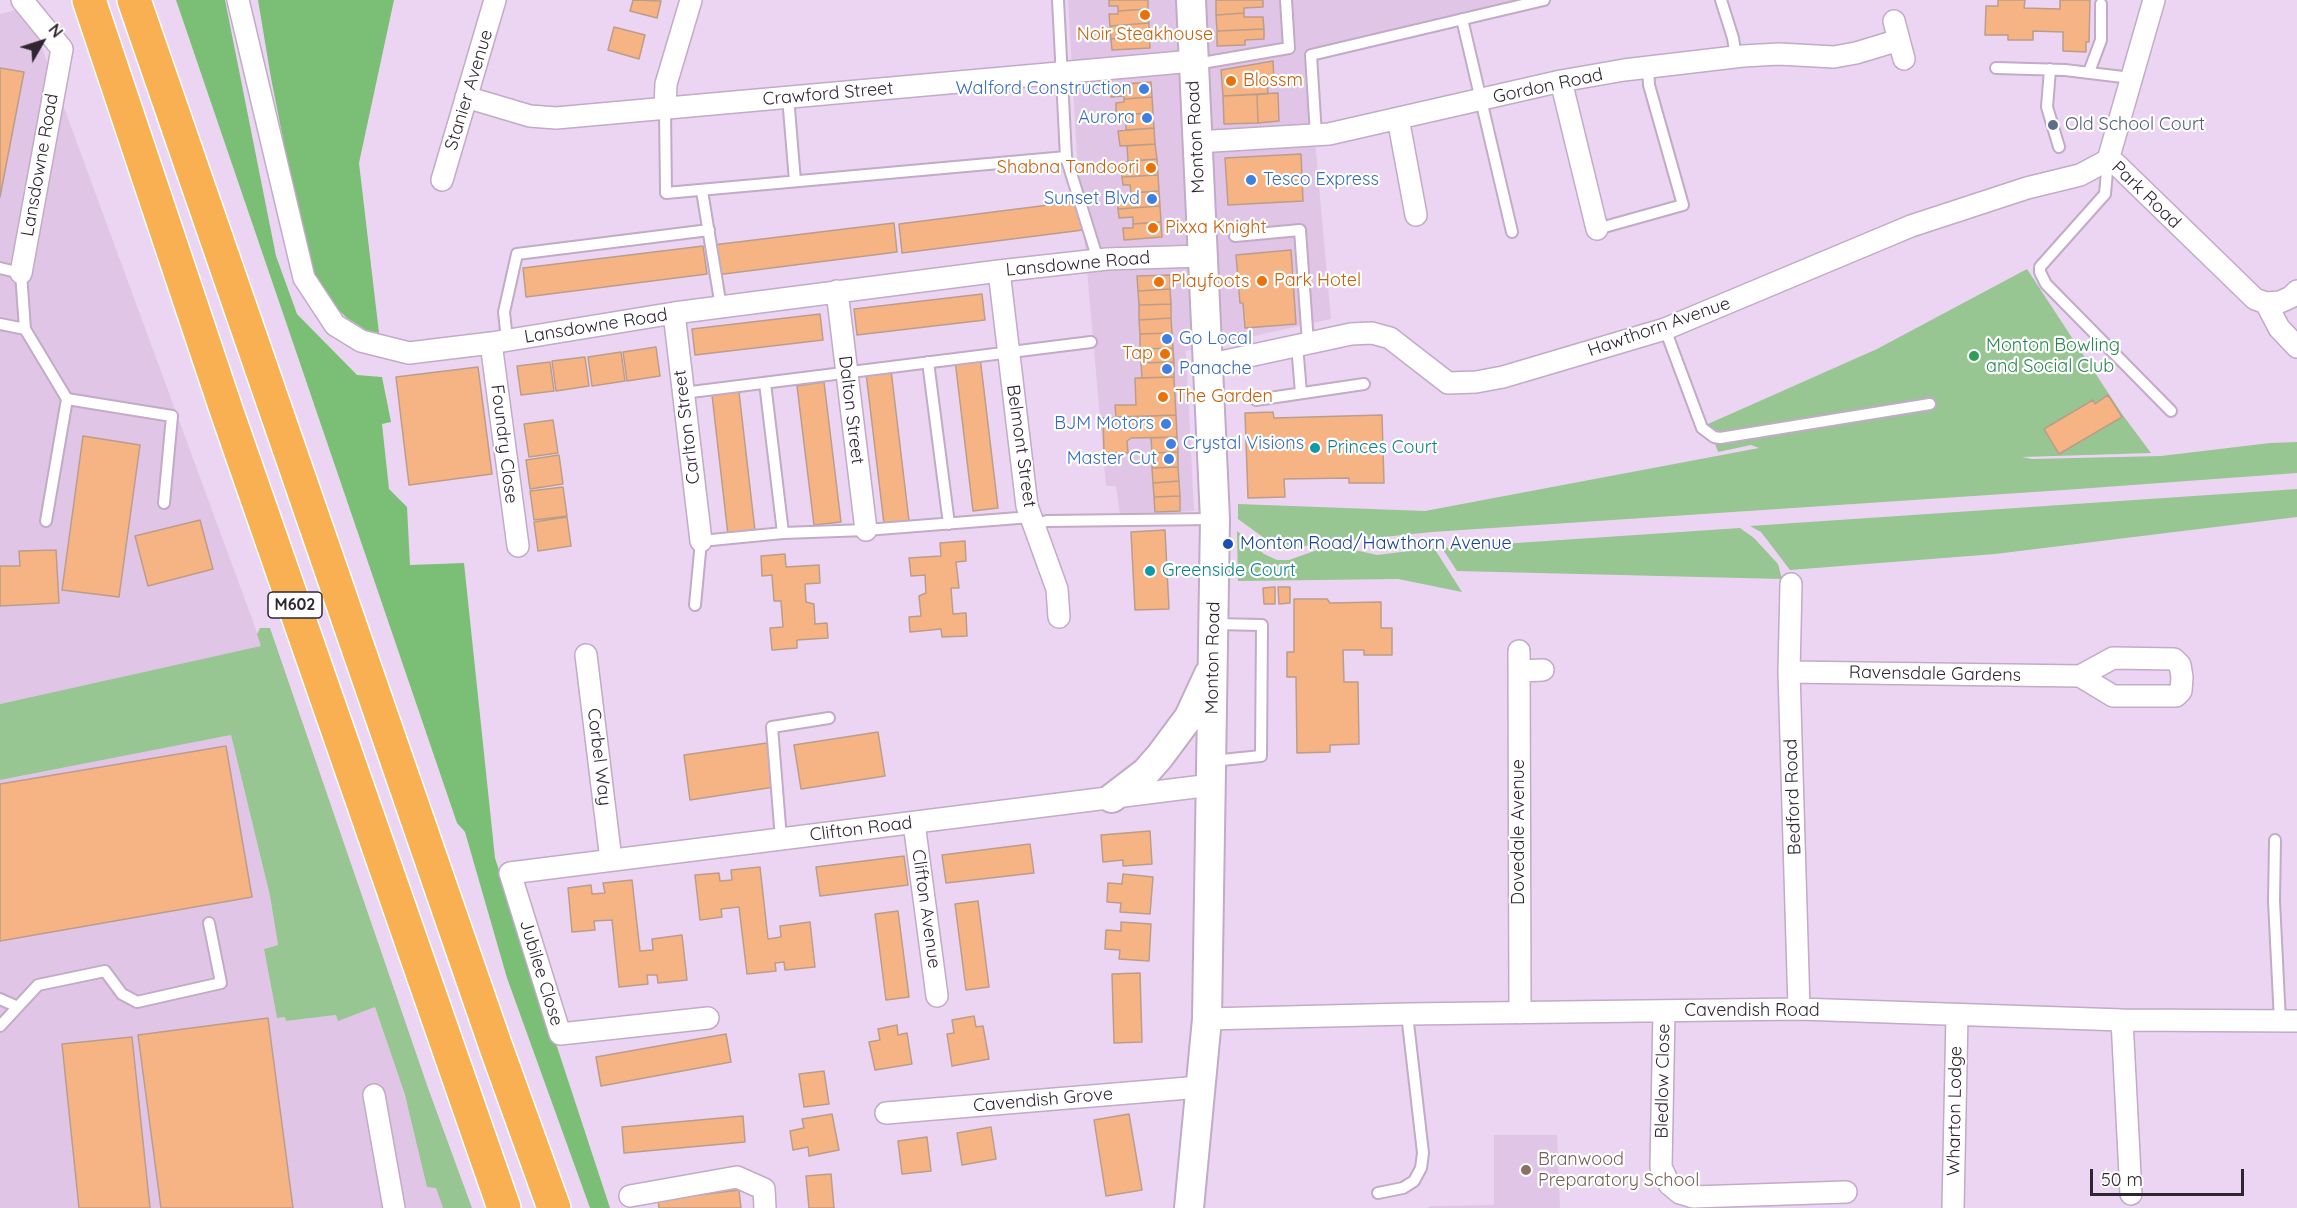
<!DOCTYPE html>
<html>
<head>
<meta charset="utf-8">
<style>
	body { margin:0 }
	#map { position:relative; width:2297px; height:1208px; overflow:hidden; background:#ecd5f2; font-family:Quicksand,sans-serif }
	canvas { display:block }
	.north { position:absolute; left:12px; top:12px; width:60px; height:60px; -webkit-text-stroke:4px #fff; paint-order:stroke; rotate:51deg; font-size:16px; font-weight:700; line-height:24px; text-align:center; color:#2f2631 }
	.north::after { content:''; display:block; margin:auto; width:21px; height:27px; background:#2f2631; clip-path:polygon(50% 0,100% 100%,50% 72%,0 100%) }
	.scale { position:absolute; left:2090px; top:1169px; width:154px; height:27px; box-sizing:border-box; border:3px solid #2f2631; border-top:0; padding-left:8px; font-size:18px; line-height:21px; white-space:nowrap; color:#2f2631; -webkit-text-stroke:4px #fff; paint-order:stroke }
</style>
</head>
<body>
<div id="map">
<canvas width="2297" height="1208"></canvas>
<div class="north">N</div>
<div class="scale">50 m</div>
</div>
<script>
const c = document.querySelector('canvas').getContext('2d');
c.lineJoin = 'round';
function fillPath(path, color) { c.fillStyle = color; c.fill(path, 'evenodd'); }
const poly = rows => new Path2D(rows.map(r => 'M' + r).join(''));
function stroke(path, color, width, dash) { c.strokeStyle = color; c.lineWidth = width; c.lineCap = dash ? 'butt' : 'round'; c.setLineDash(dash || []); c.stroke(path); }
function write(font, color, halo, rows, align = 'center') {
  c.font = font + ' Quicksand,sans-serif'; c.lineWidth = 4.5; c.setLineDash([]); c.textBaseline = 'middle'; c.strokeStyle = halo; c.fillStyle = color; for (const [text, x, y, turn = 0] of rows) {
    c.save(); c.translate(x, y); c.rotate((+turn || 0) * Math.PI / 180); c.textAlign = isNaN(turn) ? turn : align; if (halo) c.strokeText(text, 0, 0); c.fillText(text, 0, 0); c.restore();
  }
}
fillPath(poly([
	[1068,0,1520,0,1307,52,1331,319,1186,351,1194,511,1120,515,1116,486,1106,486,1077,157],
	[27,7,262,646,0,704,0,14],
	[231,735,270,896,278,945,264,949,277,1018,285,1017,287,1021,336,1015,339,1020,375,1007,443,1208,0,1208,0,780],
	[1494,1135,1557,1135,1560,1208,1427,1208,1431,1206,1494,1205]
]), '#e1c5e6');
fillPath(poly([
	[2027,269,2122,414,2151,453,2022,457,2032,459,2161,456,2270,443,2297,442,2297,473,2064,490,1432,532,1314,544,1293,549,1278,548,1238,519,1238,504,1425,511,1759,448,1751,445,1718,452,1708,424,1877,349],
	[2297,489,2297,517,1995,554,1790,570,1761,532,1750,526],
	[1740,528,1754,538,1778,564,1782,579,1457,571,1442,548],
	[1237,531,1264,554,1277,560,1289,560,1320,549,1355,550,1377,555,1434,548,1462,592,1398,579,1238,581],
	[260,628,270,628,428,1088,472,1208,443,1208,436,1188,427,1187,405,1095,375,1007,338,1021,336,1015,286,1021,285,1017,277,1018,264,949,278,945,270,896,231,735,0,780,0,704,261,646,257,634]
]), '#97c692');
fillPath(poly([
	[176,0,225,0,276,256,297,314,357,375,382,377,391,422,382,424,389,489,407,507,410,565,464,563,495,858,610,1208,590,1208,507,978,465,832,457,823],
	[258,0,394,0,359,163,379,333,366,330,347,318,326,298,307,260,271,78]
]), '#7bbf76');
const building = poly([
	[633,0,661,1,657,18,630,11,633,0],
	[1109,0,1148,0,1148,9,1118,11,1118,6,1109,6,1109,0],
	[1216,0,1263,0,1263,7,1244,8,1244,13,1216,15,1216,0],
	[1998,0,2025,0,2024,8,2060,9,2060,0,2090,0,2089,42,2086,42,2086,52,2063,51,2063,32,2033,31,2033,40,2008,40,2008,35,1985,35,1986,6,1998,6,1998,0],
	[1148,9,1149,23,1110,26,1109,14,1118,14,1118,11,1148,9],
	[1244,13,1244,17,1263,17,1264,29,1217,31,1216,15,1244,13],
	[1149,23,1149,35,1111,39,1110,26,1149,23],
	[614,27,645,35,639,59,608,50,614,27],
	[1264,29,1264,39,1245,40,1245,45,1217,46,1217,31,1264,29],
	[1149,35,1150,48,1112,50,1111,39,1149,35],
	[1273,61,1274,80,1267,80,1268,94,1223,96,1221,70,1273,61],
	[0,68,24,72,0,197,0,68],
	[1151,82,1152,97,1124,99,1124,96,1111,97,1110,85,1151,82],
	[1278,93,1279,121,1258,123,1257,94,1278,93],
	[1257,94,1258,123,1224,124,1223,96,1257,94],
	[1152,97,1153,113,1116,115,1116,103,1124,102,1124,99,1152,97],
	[1153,113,1154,128,1126,130,1126,121,1117,122,1117,115,1153,113],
	[1154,128,1155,144,1120,146,1118,131,1154,128],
	[1155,144,1157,159,1128,161,1127,146,1155,144],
	[1301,154,1303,201,1228,205,1225,158,1301,154],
	[1157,159,1158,175,1122,177,1121,162,1157,159],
	[1158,175,1159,191,1131,193,1130,185,1123,185,1122,177,1158,175],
	[1159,191,1160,206,1118,209,1117,198,1131,197,1131,193,1159,191],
	[1080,201,1083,230,902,253,899,224,1080,201],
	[1160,206,1161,222,1133,224,1133,217,1119,218,1118,209,1160,206],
	[1161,222,1162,237,1124,240,1123,228,1133,228,1133,224,1161,222],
	[894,223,897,252,716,275,713,245,894,223],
	[703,246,707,274,526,297,523,268,703,246],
	[1291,250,1296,324,1245,328,1243,303,1240,303,1236,255,1291,250],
	[1170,275,1170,289,1138,291,1137,276,1170,275],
	[1170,289,1171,304,1139,305,1138,291,1170,289],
	[982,294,985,320,857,335,854,309,982,294],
	[1171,304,1171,318,1139,320,1139,305,1171,304],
	[820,314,823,340,695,355,692,329,820,314],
	[1171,318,1172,333,1140,334,1139,320,1171,318],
	[1172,333,1173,348,1140,349,1140,334,1172,333],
	[656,347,660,376,627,381,623,352,656,347],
	[1173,348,1174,362,1141,363,1140,349,1173,348],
	[621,352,625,381,592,386,588,357,621,352],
	[585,357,589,386,556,391,552,361,585,357],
	[980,357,998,508,973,511,955,360,980,357],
	[550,362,554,391,521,395,517,366,550,362],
	[1174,362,1174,377,1142,378,1141,363,1174,362],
	[478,367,492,474,409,485,396,377,478,367],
	[891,370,909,521,884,524,866,373,891,370],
	[1174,377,1176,415,1116,417,1115,405,1136,405,1135,378,1174,377],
	[824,382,841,522,814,525,797,386,824,382],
	[739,392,755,531,728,535,712,395,739,392],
	[2108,395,2122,417,2059,454,2044,429,2093,400,2095,404,2108,395],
	[1273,412,1274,418,1382,415,1384,483,1349,483,1349,478,1284,479,1285,497,1248,498,1245,413,1273,412],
	[1176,415,1177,437,1131,438,1127,441,1128,453,1104,453,1103,418,1176,415],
	[553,420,558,453,529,457,524,424,553,420],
	[83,436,140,445,119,597,62,590,83,436],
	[1177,437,1178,452,1152,453,1151,438,1177,437],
	[1178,452,1178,467,1152,468,1152,453,1178,452],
	[559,455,563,484,530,489,526,460,559,455],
	[1178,467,1179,481,1153,483,1152,468,1178,467],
	[1179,481,1180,496,1154,497,1153,483,1179,481],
	[563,487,567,516,534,520,530,491,563,487],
	[1180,496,1180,511,1155,512,1154,497,1180,496],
	[567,517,571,546,538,551,534,522,567,517],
	[200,520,213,569,148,586,135,536,200,520],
	[1165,530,1169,609,1135,610,1131,532,1165,530],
	[965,541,966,561,956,562,959,588,951,588,953,614,966,613,967,636,942,637,941,629,910,632,909,617,921,616,919,596,926,593,925,575,911,576,909,558,941,556,940,543,965,541],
	[56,550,59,603,0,606,0,566,20,566,19,551,56,550],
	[785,554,786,567,819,565,820,583,805,584,806,602,814,604,815,624,827,623,828,638,797,640,797,648,772,650,770,628,783,627,781,601,774,601,772,575,762,576,761,556,785,554],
	[1275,587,1275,604,1264,604,1263,588,1275,587],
	[1278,587,1290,587,1290,603,1279,604,1278,587],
	[1294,599,1327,599,1330,603,1381,602,1381,628,1392,628,1392,655,1364,655,1364,650,1343,650,1344,682,1358,682,1359,744,1330,745,1330,752,1297,753,1296,677,1287,677,1287,652,1294,652,1294,599],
	[878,732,885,776,801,789,794,745,878,732],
	[767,743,774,787,690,800,684,755,767,743],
	[226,746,252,897,0,941,0,784,226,746],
	[1150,831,1152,864,1123,866,1123,860,1103,862,1101,835,1150,831],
	[1030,844,1034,873,946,883,942,855,1030,844],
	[904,856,908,885,820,896,816,867,904,856],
	[760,867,768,939,781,937,780,926,810,922,815,967,785,970,784,962,775,963,776,971,747,974,739,907,721,909,722,917,700,920,695,875,719,873,720,881,732,880,731,870,760,867],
	[1123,874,1153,877,1150,914,1120,912,1121,903,1107,902,1108,883,1122,884,1123,874],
	[632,880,640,951,653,950,652,939,682,935,687,980,658,983,657,975,647,975,648,984,619,987,612,920,594,921,595,930,572,932,568,888,591,885,592,894,605,893,603,883,632,880],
	[978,901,989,987,966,990,955,904,978,901],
	[898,911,909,997,886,1000,875,914,898,911],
	[1121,922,1151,924,1149,961,1119,959,1120,950,1105,949,1106,930,1121,931,1121,922],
	[1140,973,1142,1042,1114,1043,1112,974,1140,973],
	[974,1016,976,1027,983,1026,989,1059,952,1066,947,1034,954,1033,952,1020,974,1016],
	[268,1018,293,1208,161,1208,138,1035,268,1018],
	[897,1025,898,1035,907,1033,912,1064,875,1070,869,1042,880,1040,878,1029,897,1025],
	[726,1034,731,1062,601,1086,596,1057,726,1034],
	[132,1037,150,1208,79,1208,62,1044,132,1037],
	[824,1071,829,1104,804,1107,799,1074,824,1071],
	[832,1114,839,1150,809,1156,808,1147,793,1150,790,1131,804,1128,802,1119,832,1114],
	[1129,1114,1142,1190,1106,1196,1094,1120,1129,1114],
	[743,1116,745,1142,624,1153,622,1127,743,1116],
	[991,1127,996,1159,962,1165,957,1133,991,1127],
	[927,1137,931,1171,902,1174,898,1141,927,1137],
	[831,1174,834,1208,809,1208,806,1176,831,1174],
	[739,1190,741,1208,659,1208,658,1200,739,1190]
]);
fillPath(building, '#f6b485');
stroke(building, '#bb9d89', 1.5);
const service = poly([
	[1721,0,1733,38,1736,57],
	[1462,19,1512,232],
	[1196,64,1289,48,1286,0],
	[1996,68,2065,70,2131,78],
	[2050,69,2047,107,2059,147],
	[2089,72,2101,40,2101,4],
	[788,97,795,181],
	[665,109,666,193,1066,157,1058,0],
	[1316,135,1311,55,1544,0],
	[1066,157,1098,260],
	[2108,160,2105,194,2040,267,2040,272,2046,284,2171,411],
	[702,191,721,307],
	[1597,229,1683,205,1649,85,1648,67],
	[1235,236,1300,230,1308,343],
	[0,268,21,273,25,329,67,399,46,521],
	[0,324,25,329],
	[1665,329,1702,428,1714,437,1720,438,1930,404],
	[507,340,504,312,517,254,709,230],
	[1297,345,1301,393],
	[928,362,949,524],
	[765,383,783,533],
	[683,393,1091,342],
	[67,399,172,416,164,503],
	[1256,400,1364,384],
	[1034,525,1047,521,1213,519],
	[695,605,701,541,783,533,866,530,1031,517],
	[1212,761,1261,756,1262,625,1215,624],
	[781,839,772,727,829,718],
	[2275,840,2274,901,2280,1021],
	[0,999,18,1007],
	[0,1026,38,985,105,971,122,994,137,1002,221,983,209,923],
	[1378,1193,1403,1188,1414,1181,1421,1168,1423,1153,1407,1014]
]);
const minor = poly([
	[238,0,304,278,335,325,361,341,409,353,491,343,674,313,999,271,1107,259,1202,256],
	[1894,21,1904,59],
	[1561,81,1597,229],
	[466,97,530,116,556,118,1193,61],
	[665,109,666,84,691,0],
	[1398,118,1416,215],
	[1197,142,1329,134,1561,81,1624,70,1743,56,1779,54,1834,57,1856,53,1899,40],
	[2108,160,2116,164,2255,299,2266,303,2280,302,2291,297,2297,291],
	[2108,160,2154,0],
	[442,180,495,0],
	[999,271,1027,506,1057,589,1059,617],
	[21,273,62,49,22,0],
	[837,291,866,530],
	[2266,303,2279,328,2297,347],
	[674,313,701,541],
	[491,343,518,546],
	[1207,365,1351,334,1372,333,1390,338,1448,383,1476,382,1503,377,1665,329,1911,226,2027,188,2080,175,2108,160],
	[1791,584,1789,672,1799,1009],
	[1519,651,1520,1013],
	[586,655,611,860],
	[1519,671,1543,670],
	[1789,672,2080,676,2113,658,2174,659,2180,665,2182,677,2181,691,2176,696,2113,696,2080,676],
	[914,823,937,996],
	[1664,1011,1661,1167,1669,1184,1680,1193,1693,1197,1846,1192],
	[708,1018,560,1034,510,873,1211,785],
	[1207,1019,1407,1014,1799,1009,2122,1020,2297,1021],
	[2122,1020,2131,1194],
	[374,1095,394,1208],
	[886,1113,1200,1087],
	[630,1196,737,1177,764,1189,765,1208],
	[1953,1208,1957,1015]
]);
const secondary = poly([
	[1112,798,1146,772,1160,756,1189,717,1209,674],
	[1189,1208,1207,1019,1215,519,1191,0]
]);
const motorway = poly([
	[89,0,227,412,504,1208],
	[134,0,496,1047,554,1208]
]);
stroke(service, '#c1abc6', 14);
stroke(minor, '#c1abc6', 24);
stroke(secondary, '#c1abc6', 32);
stroke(motorway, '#fff', 36);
stroke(service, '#fff', 10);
stroke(minor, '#fff', 21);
stroke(secondary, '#fff', 28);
stroke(motorway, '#f8b052', 33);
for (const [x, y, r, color] of [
	[1145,15,6,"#e8710a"],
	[1231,81,6,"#e8710a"],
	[1144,89,6,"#3f7fe0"],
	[1147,118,6,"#3f7fe0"],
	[2053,125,6,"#5c6f8a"],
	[1151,168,6,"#e8710a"],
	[1251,180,6,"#3f7fe0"],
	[1152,199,6,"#3f7fe0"],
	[1153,228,6,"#e8710a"],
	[1262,281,6,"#e8710a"],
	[1159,282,6,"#e8710a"],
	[1167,339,6,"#3f7fe0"],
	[1165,354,6,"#e8710a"],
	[1974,356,6,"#2e9e5b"],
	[1167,369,6,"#3f7fe0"],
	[1163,397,6,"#e8710a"],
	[1166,424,6,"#3f7fe0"],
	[1171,444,6,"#3f7fe0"],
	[1315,448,6,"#0f9aa8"],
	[1169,459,6,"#3f7fe0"],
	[1228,544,6,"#1a4fb4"],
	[1150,571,6,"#0f9aa8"],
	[1526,1170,6,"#8d6e63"]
]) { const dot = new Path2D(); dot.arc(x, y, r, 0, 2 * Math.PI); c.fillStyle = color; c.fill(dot); stroke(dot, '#fff', 2); }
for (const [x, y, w] of [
	[295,605,54]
]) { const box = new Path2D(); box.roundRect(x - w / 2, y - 13, w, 26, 4.5); c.fillStyle = '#fff'; c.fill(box); stroke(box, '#2f2631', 1.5); }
write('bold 16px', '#2f2631', null, [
	["M602",295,605]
]);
write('18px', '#c56008', '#fff', [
	["Noir Steakhouse",1145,35,"center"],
	["Blossm",1243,81],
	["Shabna Tandoori",1139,168,"right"],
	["Pixxa Knight",1165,228],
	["Park Hotel",1274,281],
	["Playfoots",1171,282],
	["Tap",1153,354,"right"],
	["The Garden",1175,397]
], 'left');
write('18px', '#2f2631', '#fff', [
	["Gordon Road",1548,86,-12],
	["Stanier Avenue",469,90,-73],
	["Crawford Street",828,94,-5],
	["Monton Road",1196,137,-93],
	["Lansdowne Road",40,165,-80],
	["Park Road",2146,195,44],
	["Lansdowne Road",1078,264,-5],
	["Lansdowne Road",596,326,-9],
	["Hawthorn Avenue",1659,327,-19],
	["Dalton Street",851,410,83],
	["Carlton Street",687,427,-97],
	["Foundry Close",504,444,83],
	["Belmont Street",1021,446,82],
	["Monton Road",1213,658,-89],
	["Ravensdale Gardens",1935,674,1],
	["Corbel Way",599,757,83],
	["Bedford Road",1793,797,-92],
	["Clifton Road",861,829,-7],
	["Dovedale Avenue",1519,832,-90],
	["Clifton Avenue",926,909,82],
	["Jubilee Close",541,973,73],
	["Cavendish Road",1752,1011],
	["Bledlow Close",1663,1081,-89],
	["Cavendish Grove",1043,1100,-5],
	["Wharton Lodge",1955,1111,-89]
]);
write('18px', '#366cbe', '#fff', [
	["Walford Construction",1132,89],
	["Aurora",1135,118],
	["Tesco Express",1263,180,"left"],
	["Sunset Blvd",1140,199],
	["Go Local",1179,339,"left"],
	["Panache",1179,369,"left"],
	["BJM Motors",1154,424],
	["Crystal Visions",1183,444,"left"],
	["Master Cut",1157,459]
], 'right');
write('18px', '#4e5e75', '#fff', [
	["Old School Court",2065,125]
], 'left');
write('18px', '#27864d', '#fff', [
	["Monton Bowling",1986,346],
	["and Social Club",1986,367]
], 'left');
write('18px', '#0d838f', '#fff', [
	["Princes Court",1327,448],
	["Greenside Court",1162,571]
], 'left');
write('18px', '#164399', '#fff', [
	["Monton Road/Hawthorn Avenue",1240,544]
], 'left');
write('18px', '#785e54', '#fff', [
	["Branwood",1538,1160],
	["Preparatory School",1538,1181]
], 'left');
</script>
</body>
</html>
